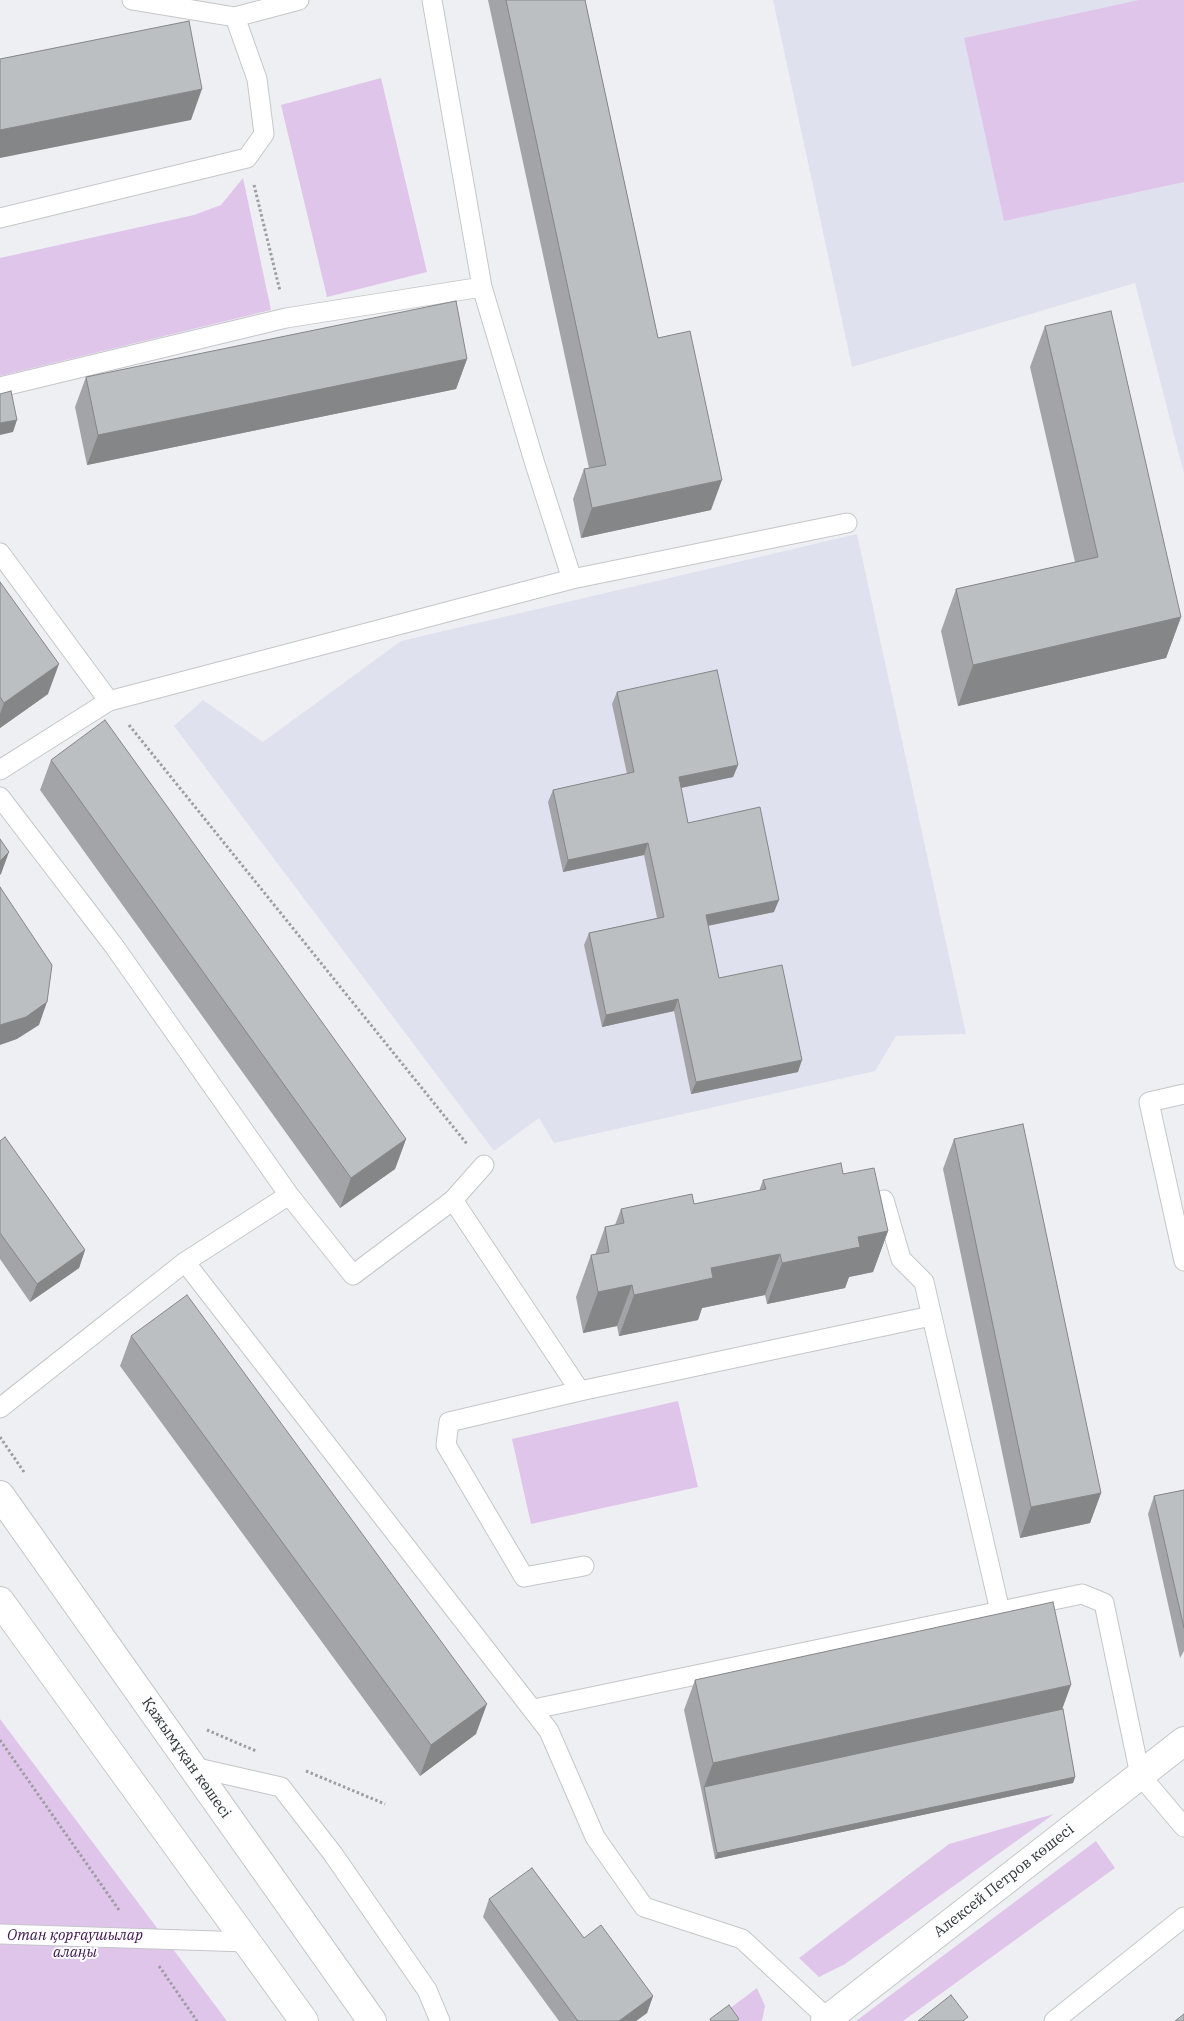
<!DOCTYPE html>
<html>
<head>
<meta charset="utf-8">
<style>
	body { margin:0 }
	canvas { display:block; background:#eeeff3 }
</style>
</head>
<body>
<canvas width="1184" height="2021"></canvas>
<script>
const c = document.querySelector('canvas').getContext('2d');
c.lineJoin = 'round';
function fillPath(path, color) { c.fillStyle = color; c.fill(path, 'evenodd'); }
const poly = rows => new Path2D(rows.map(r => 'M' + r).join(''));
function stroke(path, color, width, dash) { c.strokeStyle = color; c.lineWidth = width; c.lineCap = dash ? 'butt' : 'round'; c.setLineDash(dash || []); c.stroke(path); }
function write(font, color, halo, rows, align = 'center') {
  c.font = font + ' "IBM Plex Serif",serif'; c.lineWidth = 4; c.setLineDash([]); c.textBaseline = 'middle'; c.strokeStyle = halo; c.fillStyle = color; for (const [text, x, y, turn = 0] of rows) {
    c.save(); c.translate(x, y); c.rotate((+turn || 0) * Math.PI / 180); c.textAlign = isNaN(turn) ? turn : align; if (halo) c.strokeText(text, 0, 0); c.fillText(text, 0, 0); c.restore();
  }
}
fillPath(poly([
	[773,0,1184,0,1184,474,1135,283,852,367],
	[857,534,966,1034,896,1036,875,1071,554,1143,539,1118,494,1151,174,726,203,700,263,742,401,641]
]), '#dfe2ee');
fillPath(poly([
	[1139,0,1184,0,1184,182,1004,221,964,38],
	[381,78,427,272,327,297,281,105],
	[243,178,271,310,0,376,0,258,194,215,221,205],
	[678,1401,698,1487,531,1524,512,1439],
	[0,1719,227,2021,0,2021],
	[1054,1814,845,1964,819,1977,799,1958,949,1844],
	[1096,1841,1115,1868,903,2021,856,2021],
	[757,1988,765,2006,762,2021,713,2021]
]), '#e0c5eb');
const service = poly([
	[132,0,235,17,299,0],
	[0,218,247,158,264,134,257,79,235,17],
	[0,387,286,318,482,287],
	[0,553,109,701,572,579,535,464,482,287,432,0],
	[572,579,847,523],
	[0,770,109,701],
	[0,797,114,946,289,1195,185,1262,549,1731,595,1837,644,1907,742,1939,827,2018],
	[1184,1094,1149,1102,1184,1261],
	[289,1195,353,1275,453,1200,484,1165],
	[453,1200,580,1391,931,1316],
	[884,1200,901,1259,924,1282,1000,1611],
	[580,1391,449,1422,446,1445,524,1577,584,1566],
	[0,1408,185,1262],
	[534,1709,1082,1594,1104,1603,1140,1775,1184,1827],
	[193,1767,281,1787,333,1854,427,1990,440,2021],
	[0,1934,247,1942],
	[1054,2021,1184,1917]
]);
const tertiary = poly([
	[825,2021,1184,1741]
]);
const secondary = poly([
	[0,1495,372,2021],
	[0,1601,304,2021]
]);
stroke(service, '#c5c6ca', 21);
stroke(tertiary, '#c5c6ca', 30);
stroke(secondary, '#c5c6ca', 30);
stroke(poly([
	[254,185,280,291],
	[129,725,467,1144],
	[0,1437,24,1472],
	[207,1730,256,1751],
	[0,1740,119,1910],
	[306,1771,385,1804],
	[159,1966,197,2021]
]), '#9d9ea1', 3, [2.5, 2.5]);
stroke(service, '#fff', 19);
stroke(tertiary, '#fff', 28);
stroke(secondary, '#fff', 28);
fillPath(poly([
	[488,0,585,0,658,338,711,510,581,538,573,499,584,469,589,468],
	[1045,326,1181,617,1166,658,958,706,941,631,956,589,1075,562,1030,367],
	[467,359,456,389,87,465,75,407,86,377],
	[0,582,48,694,0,728],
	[617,692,738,765,733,777,681,788,688,823,774,912,708,926,719,978,798,1072,691,1094,674,1011,602,1027,584,945,589,933,657,918,644,855,563,872,548,802,553,790,627,774,612,704],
	[51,760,406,1139,395,1169,340,1208,40,790],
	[954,1139,1101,1493,1090,1523,1020,1538,943,1169],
	[0,1141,85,1250,79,1268,30,1302,0,1259],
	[843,1174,888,1231,873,1272,849,1277,845,1288,767,1304,765,1295,702,1308,698,1320,619,1336,617,1326,583,1333,576,1297,591,1255,595,1255,605,1227,615,1225,621,1209,694,1204,759,1191,763,1180],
	[131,1336,476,1734,420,1776,120,1366],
	[1184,1490,1184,1651,1180,1658,1148,1514,1154,1496],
	[695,1680,1063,1709,1075,1777,1073,1783,715,1859,702,1793,684,1710],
	[489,1899,584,1938,653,1996,647,2013,636,2021,559,2021,483,1917]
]), '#a2a4a7');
fillPath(poly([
	[202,89,191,120,0,158,0,130],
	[467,359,456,389,87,465,98,435],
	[17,420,13,432,0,435,0,423],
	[722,480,711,510,581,538,592,508],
	[1181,617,1166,658,958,706,973,665],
	[59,664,48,694,0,728,0,714,4,703],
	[738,765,733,777,675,789,679,777],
	[648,843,644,855,563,872,568,860],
	[9,852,1,874,0,875,0,861],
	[779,900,774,912,701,927,706,915],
	[678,999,674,1011,602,1027,606,1015],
	[47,1002,39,1025,17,1039,0,1045,0,1025],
	[802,1060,798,1072,691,1094,696,1082],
	[406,1139,395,1169,340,1208,351,1178],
	[888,1231,873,1272,849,1277,845,1288,767,1304,782,1263,858,1237],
	[85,1250,79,1268,30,1302,37,1284],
	[780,1254,765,1295,702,1308,698,1320,619,1336,634,1295,711,1268],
	[632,1285,617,1326,583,1333,598,1292],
	[1101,1493,1090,1523,1020,1538,1031,1507],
	[1071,1685,1060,1715,704,1787,713,1763],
	[487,1704,476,1734,420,1776,431,1745],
	[1075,1777,1073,1783,715,1859,717,1853],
	[653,1996,647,2013,636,2021,619,2021]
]), '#848688');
const building = poly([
	[506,0,585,0,658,338,690,331,722,480,592,508,584,469,606,465,506,0],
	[189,21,202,89,0,130,0,59,189,21],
	[456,301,467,359,98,435,86,377,456,301],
	[1111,311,1181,617,973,665,956,589,1098,557,1045,326,1111,311],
	[11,391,17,420,0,423,0,394,11,391],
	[0,582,59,664,4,703,0,697,0,582],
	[717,670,738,765,679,777,688,823,760,807,779,900,706,915,719,978,782,965,802,1060,696,1082,678,999,606,1015,589,933,664,917,648,843,568,860,553,790,634,772,617,692,717,670],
	[105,720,406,1139,351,1178,51,760,105,720],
	[0,839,9,852,0,861,0,839],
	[0,887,52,965,47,1002,26,1017,0,1025,0,887],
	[1023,1124,1101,1493,1031,1507,954,1139,1023,1124],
	[5,1137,85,1250,37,1284,0,1233,0,1141,5,1137],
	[841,1163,843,1174,874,1168,888,1231,858,1237,860,1247,782,1263,780,1254,711,1268,713,1278,634,1295,632,1285,598,1292,591,1255,609,1252,605,1227,624,1223,621,1209,692,1194,694,1204,766,1189,763,1180,841,1163],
	[187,1295,487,1704,431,1745,131,1336,187,1295],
	[1184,1490,1184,1628,1154,1496,1184,1490],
	[1053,1602,1071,1685,713,1763,695,1680,1053,1602],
	[1063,1709,1075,1777,717,1853,704,1787,1063,1709],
	[532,1868,584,1938,601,1925,653,1996,619,2021,578,2021,489,1899,532,1868],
	[951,1995,968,2017,963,2021,918,2021,951,1995],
	[729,2005,739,2019,736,2021,711,2021,710,2019,729,2005],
	[1184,2014,1184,2021,1175,2021,1184,2014]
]);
fillPath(building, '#bcbfc2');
stroke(building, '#848688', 1);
write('15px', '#343436', '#fcfdfe', [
	["Қажымұқан көшесі",186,1758,55],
	["Алексей Петров көшесі",1004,1881,-38]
]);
write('italic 15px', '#411650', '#fcfdfe', [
	["Отан қорғаушылар",75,1936],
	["алаңы",75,1953]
]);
</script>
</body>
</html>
